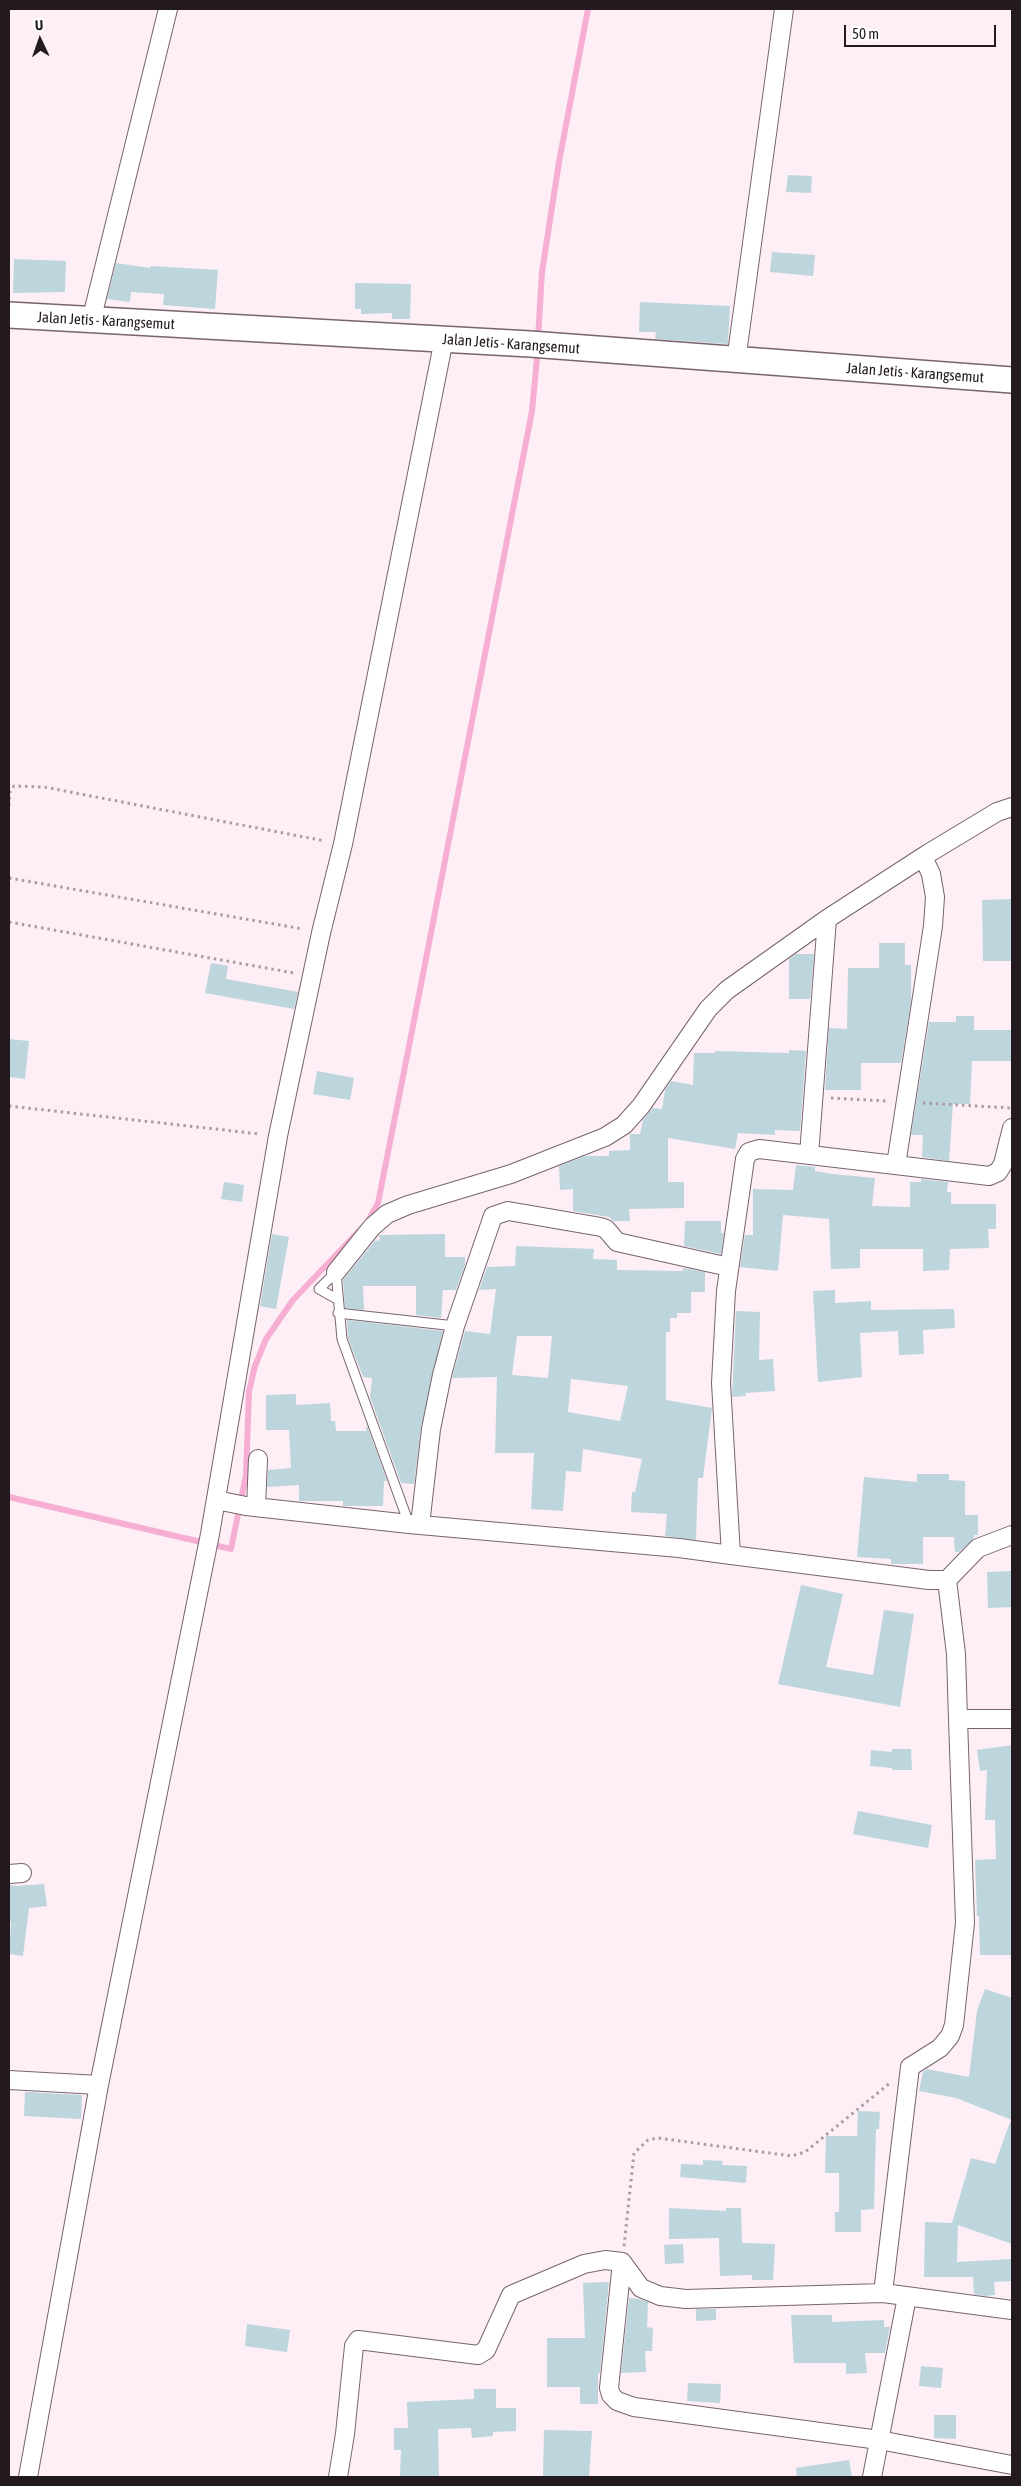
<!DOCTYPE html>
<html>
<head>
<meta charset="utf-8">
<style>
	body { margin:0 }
	#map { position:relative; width:1021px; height:2486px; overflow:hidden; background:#fdeff5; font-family:"Asap Condensed",sans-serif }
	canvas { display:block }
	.frame { position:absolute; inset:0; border:10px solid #221a1e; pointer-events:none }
	.north { position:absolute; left:15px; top:15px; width:50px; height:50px; -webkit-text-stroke:4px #fff; paint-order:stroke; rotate:357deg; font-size:14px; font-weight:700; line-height:20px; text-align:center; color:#221a1e }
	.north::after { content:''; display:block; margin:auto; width:18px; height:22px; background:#221a1e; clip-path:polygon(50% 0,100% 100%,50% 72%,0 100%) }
	.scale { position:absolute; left:844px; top:25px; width:152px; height:22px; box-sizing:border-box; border:2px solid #221a1e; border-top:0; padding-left:6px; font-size:15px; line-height:18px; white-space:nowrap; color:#221a1e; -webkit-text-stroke:4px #fff; paint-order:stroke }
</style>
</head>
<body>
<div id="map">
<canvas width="1021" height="2486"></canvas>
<div class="frame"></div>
<div class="north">U</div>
<div class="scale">50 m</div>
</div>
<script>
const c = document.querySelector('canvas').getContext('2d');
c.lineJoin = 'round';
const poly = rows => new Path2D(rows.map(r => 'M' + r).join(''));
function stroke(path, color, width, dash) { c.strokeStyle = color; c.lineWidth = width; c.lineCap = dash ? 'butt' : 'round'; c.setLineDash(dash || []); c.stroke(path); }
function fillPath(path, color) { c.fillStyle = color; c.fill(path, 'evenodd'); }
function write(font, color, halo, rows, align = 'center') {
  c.font = font + ' "Asap Condensed",sans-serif'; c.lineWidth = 4; c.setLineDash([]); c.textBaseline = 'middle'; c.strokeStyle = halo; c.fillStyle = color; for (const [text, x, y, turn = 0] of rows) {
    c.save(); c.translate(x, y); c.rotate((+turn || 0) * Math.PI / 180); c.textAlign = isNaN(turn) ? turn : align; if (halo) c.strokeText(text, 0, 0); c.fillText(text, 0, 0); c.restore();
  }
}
stroke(poly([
	[538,338,542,272,559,162,588,9],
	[367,1223,378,1203,412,1031,532,411,538,348],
	[9,1497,231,1549,246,1475,249,1391,255,1366,266,1339,293,1300,358,1232]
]), '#f6afd2', 6);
fillPath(poly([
	[788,175,812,176,811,193,786,192],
	[772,252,815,255,813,276,770,272],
	[14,259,66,261,65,292,13,293],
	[116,263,150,268,151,266,218,270,215,309,163,305,164,294,131,292,130,302,107,299],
	[355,283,411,284,410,319,392,319,392,313,361,314,361,309,355,309],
	[640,302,730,306,728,344,655,339,656,332,639,332],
	[1012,899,1012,961,983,961,982,900],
	[879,943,905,943,905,965,911,965,911,1002,901,1063,861,1063,861,1090,825,1090,829,1028,847,1029,848,968,879,968],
	[796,954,814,954,810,999,789,999,789,959],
	[211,963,228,966,226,979,298,992,294,1009,205,993],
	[956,1016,974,1016,974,1030,1012,1030,1012,1061,972,1061,970,1104,953,1104,949,1161,922,1157,923,1135,911,1135,929,1022,956,1022],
	[9,1039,29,1041,25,1079,9,1077],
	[789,1050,806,1051,800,1131,775,1130,775,1135,738,1133,735,1149,668,1138,668,1182,684,1182,684,1208,629,1209,630,1221,613,1221,609,1217,573,1211,573,1189,560,1190,559,1166,585,1156,609,1156,609,1151,630,1150,630,1134,640,1134,643,1120,653,1108,662,1109,665,1090,671,1081,693,1085,694,1053,715,1053,715,1051,789,1053],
	[317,1071,354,1078,350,1100,313,1094],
	[796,1165,815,1167,815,1171,833,1174,875,1178,872,1206,910,1207,910,1182,921,1182,921,1179,948,1182,947,1192,951,1192,951,1204,996,1204,996,1229,988,1229,989,1248,950,1249,949,1270,923,1271,923,1249,860,1249,860,1268,831,1269,829,1219,783,1215,778,1271,740,1267,745,1235,753,1235,753,1189,793,1190],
	[224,1182,244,1185,242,1202,221,1199],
	[685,1221,721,1221,721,1233,724,1233,721,1254,684,1246],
	[272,1234,289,1237,276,1309,260,1306],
	[445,1234,445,1257,465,1257,465,1265,456,1290,443,1290,441,1318,416,1315,416,1286,363,1286,364,1310,345,1308,343,1280,375,1241,380,1240,379,1235],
	[516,1246,594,1249,593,1259,617,1260,617,1270,683,1271,683,1268,705,1272,705,1292,691,1292,691,1313,677,1313,677,1318,670,1318,670,1332,666,1332,666,1400,712,1408,703,1478,698,1478,696,1540,665,1536,667,1514,631,1512,632,1492,635,1492,642,1459,583,1449,581,1472,566,1471,563,1511,531,1509,534,1453,495,1453,497,1377,452,1378,465,1331,490,1334,496,1289,479,1290,487,1267,515,1266],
	[517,1336,552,1336,548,1378,512,1375],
	[571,1379,628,1386,620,1421,568,1412],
	[835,1290,835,1303,871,1301,871,1310,954,1309,955,1328,923,1330,924,1354,899,1355,898,1331,860,1333,862,1377,818,1382,813,1291],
	[736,1311,760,1312,759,1360,773,1359,775,1391,745,1393,746,1396,732,1397],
	[347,1320,443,1331,421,1427,414,1484,401,1483,370,1397,372,1378,363,1377,348,1338],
	[296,1394,296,1405,330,1403,331,1421,335,1421,336,1431,366,1431,367,1425,387,1481,384,1481,383,1506,343,1506,343,1501,299,1501,299,1485,267,1487,268,1470,291,1468,289,1430,266,1430,266,1395],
	[917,1474,949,1474,949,1480,965,1481,965,1515,978,1515,978,1535,974,1535,974,1538,959,1552,955,1552,954,1537,923,1537,923,1564,891,1564,891,1559,857,1557,864,1477,917,1482],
	[1012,1571,1012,1607,988,1608,987,1572],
	[801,1585,843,1594,826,1667,873,1675,884,1610,914,1614,900,1707,778,1684],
	[1012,1745,1012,1955,980,1955,979,1916,977,1916,975,1860,996,1859,995,1820,985,1820,987,1770,980,1771,977,1750],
	[892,1749,911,1749,912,1770,892,1770,892,1768,870,1766,871,1750,892,1752],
	[858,1811,932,1825,928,1848,853,1834],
	[44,1884,47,1906,29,1908,23,1956,9,1954,11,1922,9,1922,9,1885,17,1886],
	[985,1989,1012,1998,1012,2120,956,2098,919,2091,923,2072,927,2069,969,2077,977,2011],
	[25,2092,82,2095,81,2119,24,2116],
	[858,2111,880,2112,879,2129,876,2129,874,2209,861,2210,861,2232,835,2232,835,2212,839,2212,839,2173,825,2173,826,2136,857,2136],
	[1010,2122,1012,2122,1012,2244,958,2225,957,2262,1012,2259,1012,2281,994,2282,995,2295,985,2296,974,2294,973,2277,924,2277,925,2222,952,2223,971,2158,995,2164],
	[703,2160,723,2161,722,2165,747,2166,746,2183,680,2177,681,2164,703,2165],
	[669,2208,726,2211,726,2208,741,2208,742,2243,775,2244,773,2280,752,2280,752,2275,720,2276,719,2238,669,2239],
	[683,2244,684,2263,665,2264,664,2245],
	[609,2282,600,2373,598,2373,598,2404,580,2404,580,2387,547,2387,547,2338,585,2338,583,2283],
	[629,2298,639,2299,648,2302,647,2327,653,2328,652,2351,645,2351,646,2372,621,2373],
	[696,2309,716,2309,716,2320,696,2321],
	[791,2315,832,2315,832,2322,884,2320,884,2327,890,2327,885,2353,865,2353,867,2373,846,2374,846,2363,794,2363],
	[247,2324,290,2330,287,2352,245,2346],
	[921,2366,943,2368,941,2388,919,2386],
	[688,2383,721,2384,720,2403,687,2401],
	[474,2389,496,2389,496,2408,516,2408,516,2431,493,2432,493,2436,472,2438,471,2428,438,2429,439,2477,400,2477,401,2450,394,2450,394,2428,408,2428,407,2402,474,2399],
	[934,2415,956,2415,956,2439,934,2438],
	[544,2430,592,2431,589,2477,543,2477],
	[849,2460,852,2477,797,2477,796,2468]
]), '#bdd5dd');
const lane = poly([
	[336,1272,342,1339,409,1524],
	[336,1272,319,1289,337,1299],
	[338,1313,455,1326]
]);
const street = poly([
	[91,321,168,9],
	[736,361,784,9],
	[1012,1128,1003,1164,998,1172,989,1176,759,1149,749,1152,745,1159,726,1291,721,1383,731,1555,929,1580,947,1580,956,1654,958,1719,1012,1719],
	[809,1155,827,919],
	[896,1165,933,926,935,897,931,874,923,857],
	[336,1272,372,1227,387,1214,408,1205,511,1174,605,1137,624,1125,641,1106,708,1009,727,990,827,919,929,853,997,812,1012,807],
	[216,1500,246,1506,409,1524,679,1548,731,1555],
	[256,1507,258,1459],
	[420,1525,431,1429,442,1375,455,1326,493,1216,508,1211,601,1227,606,1229,617,1242,729,1267],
	[947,1580,978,1548,1012,1535],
	[958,1719,965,1923,954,2025,950,2036,940,2048,910,2067,883,2293,1012,2310],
	[9,1874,22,1873],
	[9,2080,99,2085],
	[622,2262,609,2388,611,2395,617,2401,634,2407,879,2440,1012,2465],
	[28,2477,99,2085,210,1534,278,1136,321,933,343,844,444,339],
	[338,2477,345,2434,354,2346,358,2340,478,2355,486,2350,511,2295,584,2264,605,2260,622,2262,641,2288,660,2296,686,2299,883,2293],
	[872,2477,907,2297]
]);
const secondary = poly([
	[9,315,530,344,1012,380]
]);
stroke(lane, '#77646d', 11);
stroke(street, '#77646d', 20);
stroke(secondary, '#77646d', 28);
stroke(poly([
	[9,806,10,791,14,786,44,787,325,841],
	[9,878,303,929],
	[9,922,294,973],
	[831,1098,887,1101],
	[923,1103,1012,1108],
	[9,1106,260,1134],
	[624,2246,634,2153,648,2140,658,2138,792,2156,805,2152,890,2083]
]), '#a99da2', 3, [2.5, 4]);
stroke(lane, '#fff', 9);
stroke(street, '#fff', 18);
stroke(secondary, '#fff', 25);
write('15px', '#221a1e', '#fff', [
	["Jalan Jetis - Karangsemut",106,321,3],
	["Jalan Jetis - Karangsemut",511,344,4],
	["Jalan Jetis - Karangsemut",915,373,4]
]);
</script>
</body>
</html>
